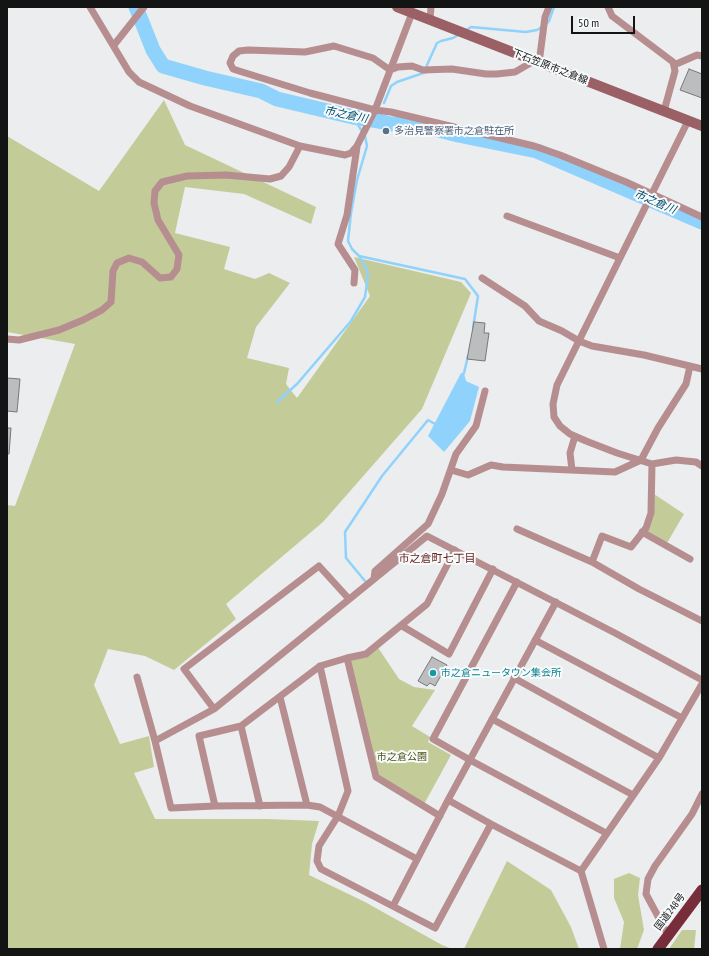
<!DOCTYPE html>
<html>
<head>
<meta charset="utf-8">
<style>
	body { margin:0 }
	#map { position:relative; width:709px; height:956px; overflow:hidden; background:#ebedef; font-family:"PT Sans Narrow",sans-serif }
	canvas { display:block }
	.frame { position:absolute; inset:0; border:8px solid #131414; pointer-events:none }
	.scale { position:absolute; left:571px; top:16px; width:64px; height:18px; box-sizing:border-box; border:2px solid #131414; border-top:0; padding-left:5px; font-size:12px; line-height:14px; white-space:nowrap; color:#131414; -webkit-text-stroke:3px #f8fbfc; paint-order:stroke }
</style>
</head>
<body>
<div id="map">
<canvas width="709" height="956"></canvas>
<div class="frame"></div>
<div class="scale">50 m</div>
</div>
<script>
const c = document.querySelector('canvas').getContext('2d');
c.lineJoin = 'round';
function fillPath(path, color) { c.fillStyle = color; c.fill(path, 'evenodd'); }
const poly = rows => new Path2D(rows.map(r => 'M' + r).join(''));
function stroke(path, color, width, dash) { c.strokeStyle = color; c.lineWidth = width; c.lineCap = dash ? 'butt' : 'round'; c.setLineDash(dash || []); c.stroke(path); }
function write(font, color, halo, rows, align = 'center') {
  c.font = font + ' "PT Sans Narrow","Noto Sans JP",sans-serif'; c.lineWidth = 4; c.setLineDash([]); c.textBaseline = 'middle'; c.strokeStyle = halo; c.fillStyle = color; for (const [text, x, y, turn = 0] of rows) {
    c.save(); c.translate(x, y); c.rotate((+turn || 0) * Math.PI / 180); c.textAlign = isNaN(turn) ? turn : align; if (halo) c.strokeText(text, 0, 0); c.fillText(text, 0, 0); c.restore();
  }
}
fillPath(poly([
	[164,100,185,145,316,207,311,224,244,194,185,187,175,233,230,247,224,269,255,279,269,273,290,283,256,327,247,358,289,368,286,384,297,398,370,296,354,257,461,282,471,293,422,409,323,522,226,604,236,619,174,670,145,656,108,649,94,685,120,744,149,736,154,767,134,773,155,819,268,819,319,821,312,844,309,875,365,902,442,945,452,949,7,949,7,505,15,506,75,344,7,332,7,136,99,191],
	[654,494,684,514,667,543,647,532],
	[377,646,399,679,414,687,435,690,412,726,430,737,428,742,451,755,423,806,376,777,347,658],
	[507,861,551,890,571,927,579,949,464,949],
	[629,873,640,878,638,895,644,930,637,949,620,949,624,922,614,898,614,879],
	[682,930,696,930,694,949,669,949]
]), '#c3cc99');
fillPath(poly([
	[461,373,464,373,466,381,479,387,470,421,444,452,428,436]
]), '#8fd3fc');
stroke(poly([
	[546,24,549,21,554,7],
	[465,31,471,27,526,32,537,30,542,27],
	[384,103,391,86,397,82,426,72,427,65,437,43,441,41,453,38,460,34],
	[379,121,380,118],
	[359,256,465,279,478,296,473,328],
	[464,373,468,356],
	[277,402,297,384,351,321,365,297,368,275,366,267,359,256,352,249,348,241,351,213,357,180,367,146,365,136,353,117],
	[365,581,346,558,345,532,382,476,428,420,435,424]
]), '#8fd3fc', 2.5);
stroke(poly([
	[136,7,153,50,163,66,205,78,261,91,277,99,353,117,379,121,390,124,416,124,458,135,537,151,702,222]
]), '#8fd3fc', 15);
const building = poly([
	[689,69,702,74,702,98,680,90,689,69],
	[474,322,485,323,484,333,489,333,485,361,467,359,474,322],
	[7,378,20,379,17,412,7,411,7,378],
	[7,428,11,428,9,454,7,454,7,428],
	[432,657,447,665,435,686,430,683,427,686,418,681,432,657]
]);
fillPath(building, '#bbbdbf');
stroke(building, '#76787a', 1);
stroke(poly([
	[90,7,129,72,139,82,190,106,300,146,345,155,351,153,357,146,375,110,412,13],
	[608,7,612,16,673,62,675,71,664,111],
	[430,20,431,7],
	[114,45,144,7],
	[534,61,515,72,497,74,486,74,452,69,423,70,412,66,398,67,390,70,373,58,334,46,305,52,248,50,239,51,233,56,230,63,233,69,239,71,310,93,375,110,391,112,534,146,560,155,626,182,702,217],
	[539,63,545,17,549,7],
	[674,65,697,55,702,56],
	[688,121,557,385,553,404,554,417,560,426,570,434,586,441,617,453,652,464,676,460,696,462,702,466],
	[507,216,620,258],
	[482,278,525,306,539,321,562,331,579,341,592,346,644,355,702,369],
	[354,283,355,270,338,244,347,215,357,147],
	[7,339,19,340,59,330,83,320,102,310,111,302,113,271,117,263,129,258,142,262,160,278,171,277,177,269,179,255,158,220,154,203,155,191,162,182,187,176,226,175,270,179,281,176,289,167,300,146],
	[652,464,651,513,646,528,631,547,602,536,592,562,639,589,702,621],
	[451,470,468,475,491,465,503,467,615,472,641,460,658,428,686,384,690,366],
	[572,470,570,453,575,436],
	[517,529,592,562],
	[642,532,690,559],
	[374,579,375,571,428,524,442,494,456,454,476,426,485,391],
	[517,582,433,739,470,760,606,833],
	[402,626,449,654,493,569],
	[535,640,682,718],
	[347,658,376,777,440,816],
	[320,666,348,791,338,816,319,846,317,861,321,869,435,928,491,824],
	[137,677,155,741],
	[514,678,659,758],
	[280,697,307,805],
	[214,709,184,669,319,566,349,599],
	[492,719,633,795],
	[241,726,260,806],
	[448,800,491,824,581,871,659,758,702,684],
	[215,806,199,736,241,726,320,666,347,658,366,654,427,604,455,550],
	[417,859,320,807,307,805,215,806,171,808,155,741,214,709,427,536,615,633,702,680],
	[581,871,604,949],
	[393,906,448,800,556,602],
	[668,935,646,894,648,879,655,866,692,814,702,794]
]), '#b78e90', 7);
stroke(poly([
	[397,7,702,126]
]), '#9a6065', 10);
stroke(poly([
	[658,949,702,890]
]), '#782e3a', 11);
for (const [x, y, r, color] of [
	[386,131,4,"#5c6f8a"],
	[433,673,4,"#0f9aa8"]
]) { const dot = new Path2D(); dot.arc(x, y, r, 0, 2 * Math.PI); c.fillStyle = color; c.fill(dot); stroke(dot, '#f8fbfc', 1.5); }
write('10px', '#131414', '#f8fbfc', [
	["下石笠原市之倉線",550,67,21],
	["国道248号",670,912,-53]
]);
write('10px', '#4e5e75', '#f8fbfc', [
	["多治見警察署市之倉駐在所",394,131]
], 'left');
write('10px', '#0d838f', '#f8fbfc', [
	["市之倉ニュータウン集会所",441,673]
], 'left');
write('10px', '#495111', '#f8fbfc', [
	["市之倉公園",402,757]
]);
write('italic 11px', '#004c6d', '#f8fbfc', [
	["市之倉川",346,115,12],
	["市之倉川",655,202,23]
]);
write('11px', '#692422', '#f8fbfc', [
	["市之倉町七丁目",437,559]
]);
</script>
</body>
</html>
